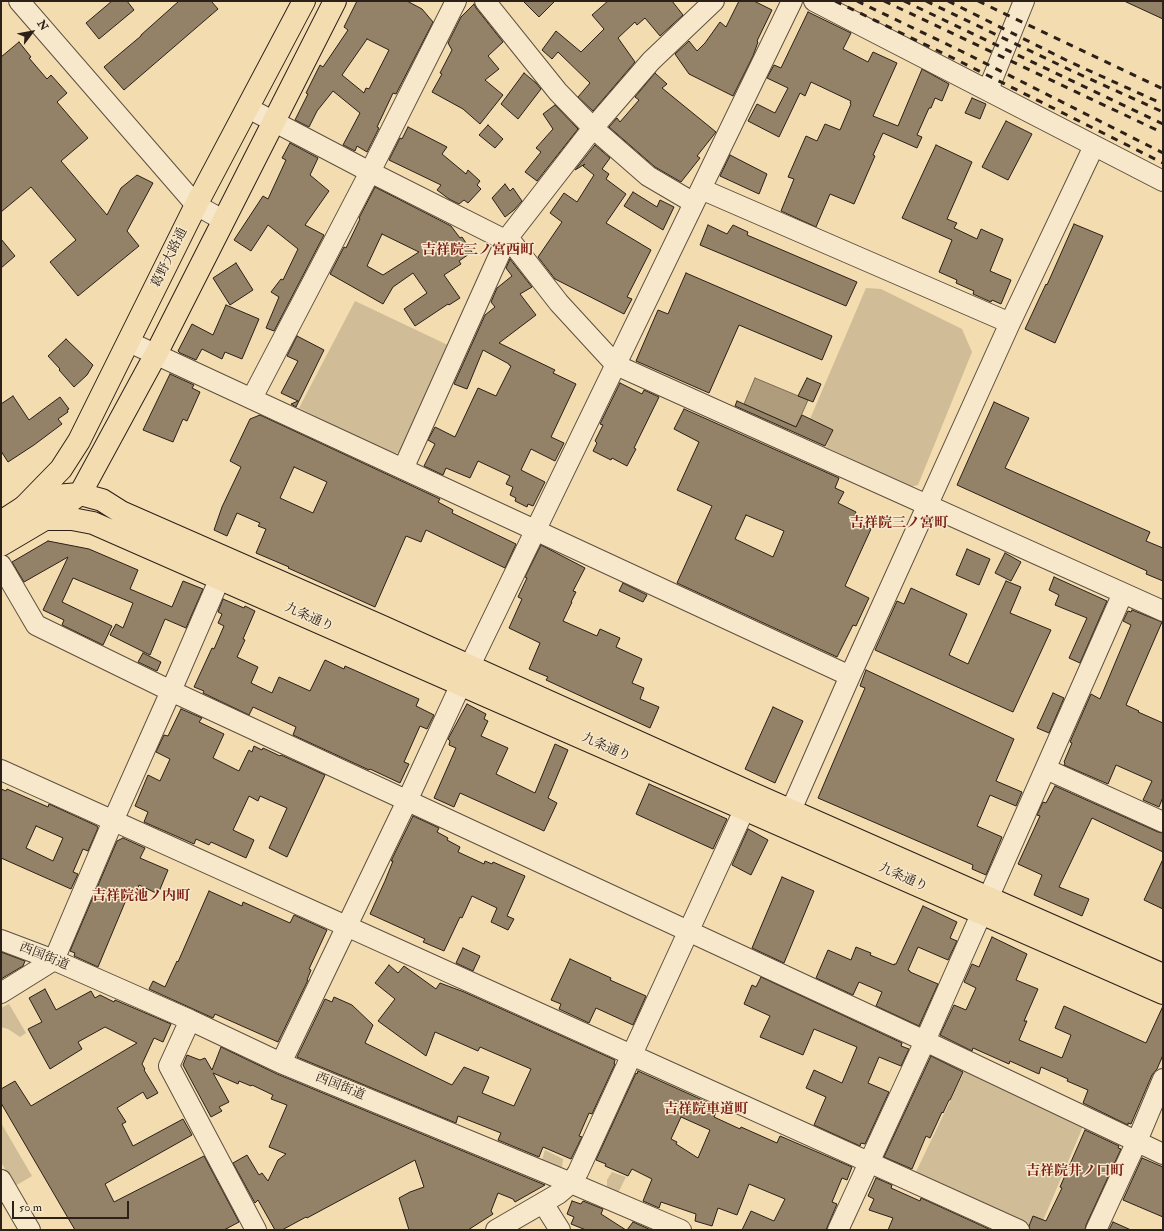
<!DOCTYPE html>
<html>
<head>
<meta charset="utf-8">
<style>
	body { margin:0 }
	#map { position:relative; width:1164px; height:1231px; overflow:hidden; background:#f2dcb0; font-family:"IM FELL Double Pica",serif }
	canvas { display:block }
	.frame { position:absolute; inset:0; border:2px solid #2c2018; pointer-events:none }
	.north { position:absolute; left:12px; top:12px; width:40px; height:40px; -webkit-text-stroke:3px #f7e8cc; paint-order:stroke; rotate:58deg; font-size:11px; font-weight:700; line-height:16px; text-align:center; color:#2c2018 }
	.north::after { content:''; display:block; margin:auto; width:14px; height:18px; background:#2c2018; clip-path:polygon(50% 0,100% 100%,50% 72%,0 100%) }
	.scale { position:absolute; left:12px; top:1201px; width:117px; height:18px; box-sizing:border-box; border:2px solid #2c2018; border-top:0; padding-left:5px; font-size:12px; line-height:14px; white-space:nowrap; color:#2c2018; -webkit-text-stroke:3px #f7e8cc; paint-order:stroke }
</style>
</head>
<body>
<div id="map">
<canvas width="1164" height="1231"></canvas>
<div class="frame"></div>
<div class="north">N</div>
<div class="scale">50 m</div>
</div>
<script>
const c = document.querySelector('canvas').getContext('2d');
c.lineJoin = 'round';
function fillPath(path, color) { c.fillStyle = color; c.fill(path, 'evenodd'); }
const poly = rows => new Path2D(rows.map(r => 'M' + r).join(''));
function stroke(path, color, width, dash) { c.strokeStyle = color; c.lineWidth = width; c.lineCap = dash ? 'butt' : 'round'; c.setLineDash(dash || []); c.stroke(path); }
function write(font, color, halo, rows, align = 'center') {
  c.font = font + ' "IM FELL Double Pica","Noto Serif JP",serif'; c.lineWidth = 3; c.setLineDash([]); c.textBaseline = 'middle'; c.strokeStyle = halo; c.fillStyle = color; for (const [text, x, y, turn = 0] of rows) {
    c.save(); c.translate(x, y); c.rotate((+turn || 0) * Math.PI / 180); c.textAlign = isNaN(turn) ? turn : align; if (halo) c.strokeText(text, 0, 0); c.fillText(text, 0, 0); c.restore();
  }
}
fillPath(poly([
	[866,288,881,289,962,329,972,352,918,485,910,487,826,447,833,430,810,419],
	[355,301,452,347,404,450,393,455,299,408],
	[9,1004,26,1033,20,1037,8,1029,1,1027,1,1008],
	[966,1068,1084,1124,1039,1230,1032,1230,914,1176],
	[1,1123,32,1176,15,1186,1,1162],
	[545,1150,563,1159,562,1167,551,1166,541,1163],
	[612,1172,626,1177,618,1193,607,1189,607,1180]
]), '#d0bc96');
const water = poly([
	[755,378,808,400,796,427,744,404,755,378]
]);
fillPath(water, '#af9c7c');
stroke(water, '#7b6a54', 1);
const building = poly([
	[112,1,127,1,134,10,99,39,86,23,112,1],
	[179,1,211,1,218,9,124,90,104,67,141,36,141,35,179,1],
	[357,1,407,1,422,9,433,22,396,94,393,93,377,127,379,128,367,152,357,146,355,151,343,145,360,113,333,91,317,111,309,127,295,120,308,94,306,93,320,65,323,67,348,30,344,27,357,1],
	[367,39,389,50,369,89,366,88,364,93,342,75,367,39],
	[523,1,555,1,539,17,523,1],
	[608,1,672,1,683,15,660,36,645,18,637,25,635,22,618,38,635,62,593,111,578,97,590,83,558,52,552,59,542,50,556,31,581,52,604,29,592,15,608,1],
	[739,1,754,1,772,10,757,41,758,42,753,56,733,96,689,74,675,54,689,41,697,51,705,43,720,22,726,27,739,1],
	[1124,1,1163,1,1163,19,1124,1],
	[474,4,476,8,503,42,488,56,499,69,485,80,503,95,480,124,463,109,432,92,442,74,440,73,452,50,448,43,461,17,474,4],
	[808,12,851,33,843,49,868,62,873,52,897,63,873,116,898,126,922,69,949,84,942,101,935,98,931,108,929,108,917,135,922,137,917,148,883,133,873,155,875,156,854,204,830,194,816,227,781,211,794,179,788,177,806,136,817,141,825,124,840,130,851,104,850,103,851,101,811,82,805,96,800,93,779,137,748,121,757,104,775,113,788,88,767,78,774,65,781,68,808,12],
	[19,42,31,57,29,58,47,79,51,75,67,93,57,102,88,138,61,161,107,215,121,188,137,175,153,183,127,231,139,246,78,296,50,262,76,240,31,187,1,212,1,57,19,42],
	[524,73,536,83,541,89,518,119,501,104,524,73],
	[655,73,667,84,662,88,716,132,697,156,700,158,681,182,655,167,609,127,617,118,620,122,639,100,635,97,655,73],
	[972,98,986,104,980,119,965,113,972,98],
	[555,105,578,129,537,181,525,172,541,152,536,148,553,129,543,114,555,105],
	[1006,121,1032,134,1008,180,982,167,1006,121],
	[488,125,503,139,495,148,479,135,488,125],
	[408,127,447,147,442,154,466,174,468,170,480,181,477,185,481,189,468,203,464,200,459,204,449,199,437,190,441,185,389,160,400,138,402,139,408,127],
	[290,143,318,158,310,175,329,191,305,225,324,235,274,331,266,328,279,297,271,292,281,279,283,280,298,249,268,225,251,251,234,240,263,196,268,199,286,160,282,158,290,143],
	[595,145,610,158,602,169,609,174,606,179,626,194,606,223,651,250,627,297,632,299,624,314,555,279,538,257,562,222,550,213,564,193,577,202,594,175,583,166,585,164,575,170,595,145],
	[936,145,972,162,947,219,957,223,954,228,977,239,981,229,1003,239,990,271,1011,280,1001,304,992,300,991,302,973,294,974,291,956,283,957,280,939,272,952,240,902,218,936,145],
	[730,155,767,174,759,194,720,176,730,155],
	[505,184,510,191,513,188,522,201,514,210,505,217,492,198,505,184],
	[375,187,451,226,460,238,462,237,472,252,459,261,461,264,444,275,460,298,449,305,448,304,415,326,404,309,427,293,413,273,393,287,383,304,330,274,344,247,346,248,360,219,359,218,375,187],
	[382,234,419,252,383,275,367,266,382,234],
	[633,192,657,207,660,200,674,207,663,230,624,206,633,192],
	[1074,224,1103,236,1055,343,1025,329,1046,284,1047,285,1074,224],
	[708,225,727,234,733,225,748,232,747,235,857,282,846,306,700,245,708,225],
	[1,239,15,256,1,268,1,239],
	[510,259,532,287,520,294,536,315,499,343,555,370,553,373,576,384,551,437,564,443,555,461,531,449,521,470,545,482,533,506,528,504,527,507,515,501,516,498,510,495,513,487,506,484,510,476,478,461,470,478,446,468,443,475,424,466,435,444,428,440,435,427,455,437,478,388,496,396,511,366,509,365,509,364,483,350,467,389,454,384,485,315,495,307,491,302,497,288,512,276,506,268,510,259],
	[236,263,253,290,230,305,213,278,236,263],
	[686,273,832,336,822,360,739,325,709,393,636,361,658,310,668,314,686,273],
	[226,305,259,319,242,359,225,352,222,359,202,349,196,360,180,353,178,351,192,324,213,335,226,305],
	[297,336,324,350,296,407,291,404,298,401,281,393,298,361,287,356,297,336],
	[66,339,93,365,87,375,74,387,59,370,60,369,48,356,66,339],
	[170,374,194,385,192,388,200,392,187,421,183,419,173,442,143,430,170,374],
	[807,378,821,384,813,402,798,396,807,378],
	[620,383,642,394,644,390,659,397,634,448,636,449,627,466,612,458,611,460,593,451,597,443,595,441,603,425,600,424,620,383],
	[13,396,29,420,60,397,69,409,67,410,68,412,58,419,62,424,34,445,8,462,1,451,1,404,13,396],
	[737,401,796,427,802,415,833,430,825,446,735,406,737,401],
	[994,402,1029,418,1005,468,1150,532,1146,541,1163,548,1163,581,1146,574,1147,571,957,485,994,402],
	[684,409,839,478,835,488,844,492,838,503,856,512,852,521,871,529,845,586,869,598,856,626,853,625,837,657,677,583,712,506,677,490,699,442,674,429,684,409],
	[746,515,784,531,773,557,735,539,746,515],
	[260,415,440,499,438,502,453,510,452,513,516,544,505,568,426,530,421,542,406,536,375,607,288,568,289,567,256,553,266,529,258,526,260,523,237,513,227,536,214,530,222,507,241,467,230,461,250,419,260,415],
	[294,467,327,482,313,513,280,498,294,467],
	[48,541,89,549,138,570,130,589,172,607,183,581,203,589,186,628,165,619,150,655,110,635,116,624,123,628,133,603,73,578,62,602,112,626,103,645,62,625,64,620,43,610,68,557,24,582,12,562,48,541],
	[541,545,585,568,573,591,576,592,571,602,572,602,563,621,597,636,600,629,620,638,616,647,642,659,632,683,644,688,640,699,659,707,650,728,546,680,548,677,529,669,540,643,509,628,522,599,518,597,527,578,525,577,541,545],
	[967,549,990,559,979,585,956,575,967,549],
	[1005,553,1021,562,1011,581,995,573,1005,553],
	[1054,577,1107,601,1080,663,1069,658,1087,618,1055,605,1059,595,1049,590,1054,577],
	[1006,581,1021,587,1010,613,1051,630,1013,712,875,650,897,601,904,604,911,588,967,614,949,655,968,664,1006,581],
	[623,583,647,595,643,602,619,591,623,583],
	[223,599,244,608,245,606,255,611,243,639,245,640,237,657,258,667,251,683,272,693,279,677,310,691,325,660,344,669,345,666,419,699,416,706,434,715,427,729,420,726,404,762,409,764,400,783,370,769,369,770,293,735,296,727,253,707,249,715,203,693,204,691,194,687,212,648,214,649,224,626,218,623,222,614,218,612,223,599],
	[1132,610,1162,622,1126,705,1139,711,1138,712,1163,723,1163,797,1159,807,1143,800,1152,781,1116,765,1108,784,1064,765,1065,763,1064,762,1072,743,1070,742,1091,694,1100,699,1131,625,1123,621,1128,611,1131,612,1132,610],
	[143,653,161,662,157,671,138,662,143,653],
	[866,670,1014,739,996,781,1022,792,1016,806,990,795,977,826,1002,837,986,875,972,869,973,865,818,798,865,688,860,686,866,670],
	[1053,693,1064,698,1049,733,1037,728,1053,693],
	[467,704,486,714,484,719,488,721,481,736,508,748,496,774,535,793,555,744,568,750,548,798,557,803,544,831,460,793,454,807,434,798,456,748,449,745,450,741,448,739,467,704],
	[773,707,803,721,775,783,745,769,773,707],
	[181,709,202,718,199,722,224,734,213,758,239,771,249,750,252,752,254,746,262,750,263,748,280,756,281,755,325,775,287,857,269,848,287,808,260,796,258,801,249,796,233,830,254,840,246,858,211,842,209,845,196,839,194,844,144,822,148,812,135,806,148,775,160,781,170,759,156,752,164,735,168,736,181,709],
	[649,784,727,819,713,849,636,814,649,784],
	[1055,786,1158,832,1163,833,1163,852,1092,818,1059,887,1089,899,1082,916,1034,895,1042,875,1018,864,1040,816,1037,815,1043,802,1046,803,1055,786],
	[1,789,6,791,7,789,48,807,49,804,97,826,98,828,88,851,83,849,73,872,78,874,71,889,1,858,1,789],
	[36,826,63,838,53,861,26,848,36,826],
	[413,816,439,828,437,832,448,838,447,840,460,847,458,852,484,864,485,861,492,864,493,862,525,876,507,916,514,919,508,930,491,922,497,908,472,896,462,918,460,917,444,951,423,942,425,939,370,914,385,881,393,861,391,861,413,816],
	[748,829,768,840,751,875,732,865,748,829],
	[123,838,145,848,140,858,168,870,158,894,139,885,137,891,131,888,98,967,74,956,75,953,70,951,117,841,123,838],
	[1163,859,1163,909,1144,900,1163,859],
	[782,877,814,891,784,963,752,948,782,877],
	[209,891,242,906,243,902,290,923,294,915,327,930,309,969,311,970,307,980,308,980,278,1042,215,1014,213,1018,149,989,153,981,165,987,177,961,178,962,209,891],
	[923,906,957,922,950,938,957,941,948,960,918,947,908,970,910,971,910,972,938,984,919,1026,876,1006,882,992,859,982,853,995,816,978,828,950,851,960,856,947,871,953,870,955,894,965,894,964,896,964,923,906],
	[992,937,1027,954,1016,980,1038,989,1024,1021,1027,1021,1019,1040,1062,1058,1071,1035,1055,1028,1064,1006,1146,1043,1163,1006,1163,1055,1157,1069,1152,1075,1131,1124,1128,1123,1128,1125,1083,1103,1088,1090,1067,1081,1068,1079,1041,1067,1039,1074,1010,1061,1009,1064,973,1048,972,1051,940,1035,954,1005,966,1010,976,988,964,982,972,964,979,967,992,937],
	[463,948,480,956,473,971,456,963,463,948],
	[1,952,25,961,23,966,1,979,1,952],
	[570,959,611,978,610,980,646,996,633,1025,596,1008,589,1023,559,1009,561,1004,551,1000,570,959],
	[389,965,398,973,404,966,436,989,440,983,464,992,615,1060,614,1064,615,1064,592,1114,589,1113,579,1136,582,1137,571,1159,543,1147,539,1157,498,1140,501,1133,458,1116,456,1123,297,1057,325,999,332,1002,334,997,352,1005,373,1025,365,1043,452,1085,464,1067,489,1077,482,1093,514,1106,531,1069,480,1047,478,1051,435,1032,426,1056,378,1021,395,999,375,983,389,965],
	[761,977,902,1043,901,1046,909,1049,901,1066,879,1057,868,1083,889,1092,865,1144,861,1143,860,1146,814,1125,826,1097,806,1088,814,1070,842,1083,857,1047,814,1029,803,1055,760,1037,770,1016,744,1004,752,985,756,987,761,977],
	[45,989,56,1010,91,991,95,998,100,995,114,1002,115,1000,171,1024,163,1042,154,1038,142,1064,145,1069,144,1070,158,1093,147,1099,143,1092,117,1108,126,1122,122,1124,133,1146,183,1119,192,1135,105,1184,114,1202,204,1156,239,1222,224,1230,75,1230,1,1103,1,1089,15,1081,31,1106,137,1043,105,1027,78,1042,82,1049,50,1069,28,1029,42,1022,29,998,45,989],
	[221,1047,277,1074,545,1185,515,1202,513,1199,498,1193,491,1211,493,1214,468,1230,409,1230,399,1198,410,1192,424,1187,415,1160,307,1218,306,1217,282,1230,275,1230,258,1200,255,1203,233,1163,247,1155,259,1175,262,1173,268,1181,278,1160,286,1154,269,1147,287,1105,271,1099,273,1095,252,1085,251,1086,239,1081,238,1084,213,1073,229,1102,219,1107,222,1111,211,1117,183,1065,187,1055,200,1060,205,1058,212,1070,221,1047],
	[931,1056,963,1072,950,1100,949,1100,943,1113,942,1112,930,1138,926,1136,912,1169,884,1157,931,1056],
	[638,1071,718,1107,714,1117,740,1129,741,1127,777,1143,780,1136,852,1167,847,1180,842,1178,832,1202,837,1204,826,1230,742,1230,751,1211,774,1221,785,1199,749,1184,737,1215,718,1208,712,1226,695,1221,696,1214,661,1202,659,1208,643,1201,652,1179,632,1169,628,1176,605,1166,606,1164,596,1160,636,1073,637,1074,638,1071],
	[681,1117,710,1130,698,1158,676,1144,677,1142,671,1139,681,1117],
	[1085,1130,1119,1146,1118,1148,1121,1149,1086,1225,1085,1230,1030,1230,1029,1226,1033,1216,1046,1221,1062,1188,1060,1187,1085,1130],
	[1142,1158,1163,1167,1163,1217,1123,1200,1142,1158],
	[876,1178,892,1185,891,1188,920,1201,921,1198,991,1230,888,1230,893,1218,869,1210,874,1199,868,1196,876,1178],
	[572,1201,581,1204,583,1201,603,1209,601,1214,626,1230,586,1230,571,1224,574,1217,567,1214,572,1201],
	[633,1222,651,1230,627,1230,633,1222],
	[1113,1222,1131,1230,1109,1230,1113,1222]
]);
fillPath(building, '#938267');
stroke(building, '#2c2018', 1);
const minor = poly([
	[19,1,196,205,223,220],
	[485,1,558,92,593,128,648,176,694,203],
	[814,1,1163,181],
	[988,90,1024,1],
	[248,108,370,172,513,244,559,303,616,365,1163,611],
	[701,189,1010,323],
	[129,342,850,676],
	[252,398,370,172,456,1],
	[403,469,506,240,593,128,651,61,714,1],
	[1,565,36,625,171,691,925,1041,1163,1154],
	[1046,769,1163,822],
	[1,770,1019,1230],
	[784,826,850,676,1010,323,1094,146],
	[1,940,54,960,190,1020,281,1063,571,1183,681,1230],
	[1,993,54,960,113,821,171,691,226,564],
	[190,1020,169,1066,256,1230],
	[281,1063,407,801,461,684,792,1],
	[1,1180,30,1230],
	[543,1203,560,1230],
	[496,1230,558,1194,571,1183,578,1172,751,795],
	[838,1230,925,1041,1123,593],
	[1096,1230,1137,1141,1163,1079]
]);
const major = poly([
	[24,507,61,469,79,441,196,205,304,1],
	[45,519,80,494,156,354,335,1]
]);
const highway = poly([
	[1,522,24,507,54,496,80,494,102,500,121,512,383,627,751,793,1163,975],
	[1,545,45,519,72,519,93,523,1163,993]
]);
stroke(minor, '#5e4f3e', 22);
stroke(major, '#2c2018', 24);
stroke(highway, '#2c2018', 24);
stroke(minor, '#f7e8cc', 20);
stroke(major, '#f2dcb0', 22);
stroke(highway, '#f2dcb0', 22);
stroke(poly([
	[835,1,957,60,1163,163],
	[857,1,961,51,1163,153],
	[884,1,1163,133],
	[904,1,1163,124],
	[926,1,1070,70,1163,112],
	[948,1,1070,62,1163,104],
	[978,1,1163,89]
]), '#2c2018', 3, [7, 7]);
write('13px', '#2c2018', '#f7e8cc', [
	["葛野大路通",170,258,-64],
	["九条通り",309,618,24],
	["九条通り",606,748,24],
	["九条通り",903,878,24],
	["西国街道",44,957,22],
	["西国街道",340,1087,22]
]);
write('bold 14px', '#7a1f14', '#f7e8cc', [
	["吉祥院三ノ宮西町",478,251],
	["吉祥院三ノ宮町",899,524],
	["吉祥院池ノ内町",141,897],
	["吉祥院車道町",706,1110],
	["吉祥院井ノ口町",1075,1172]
]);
</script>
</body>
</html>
